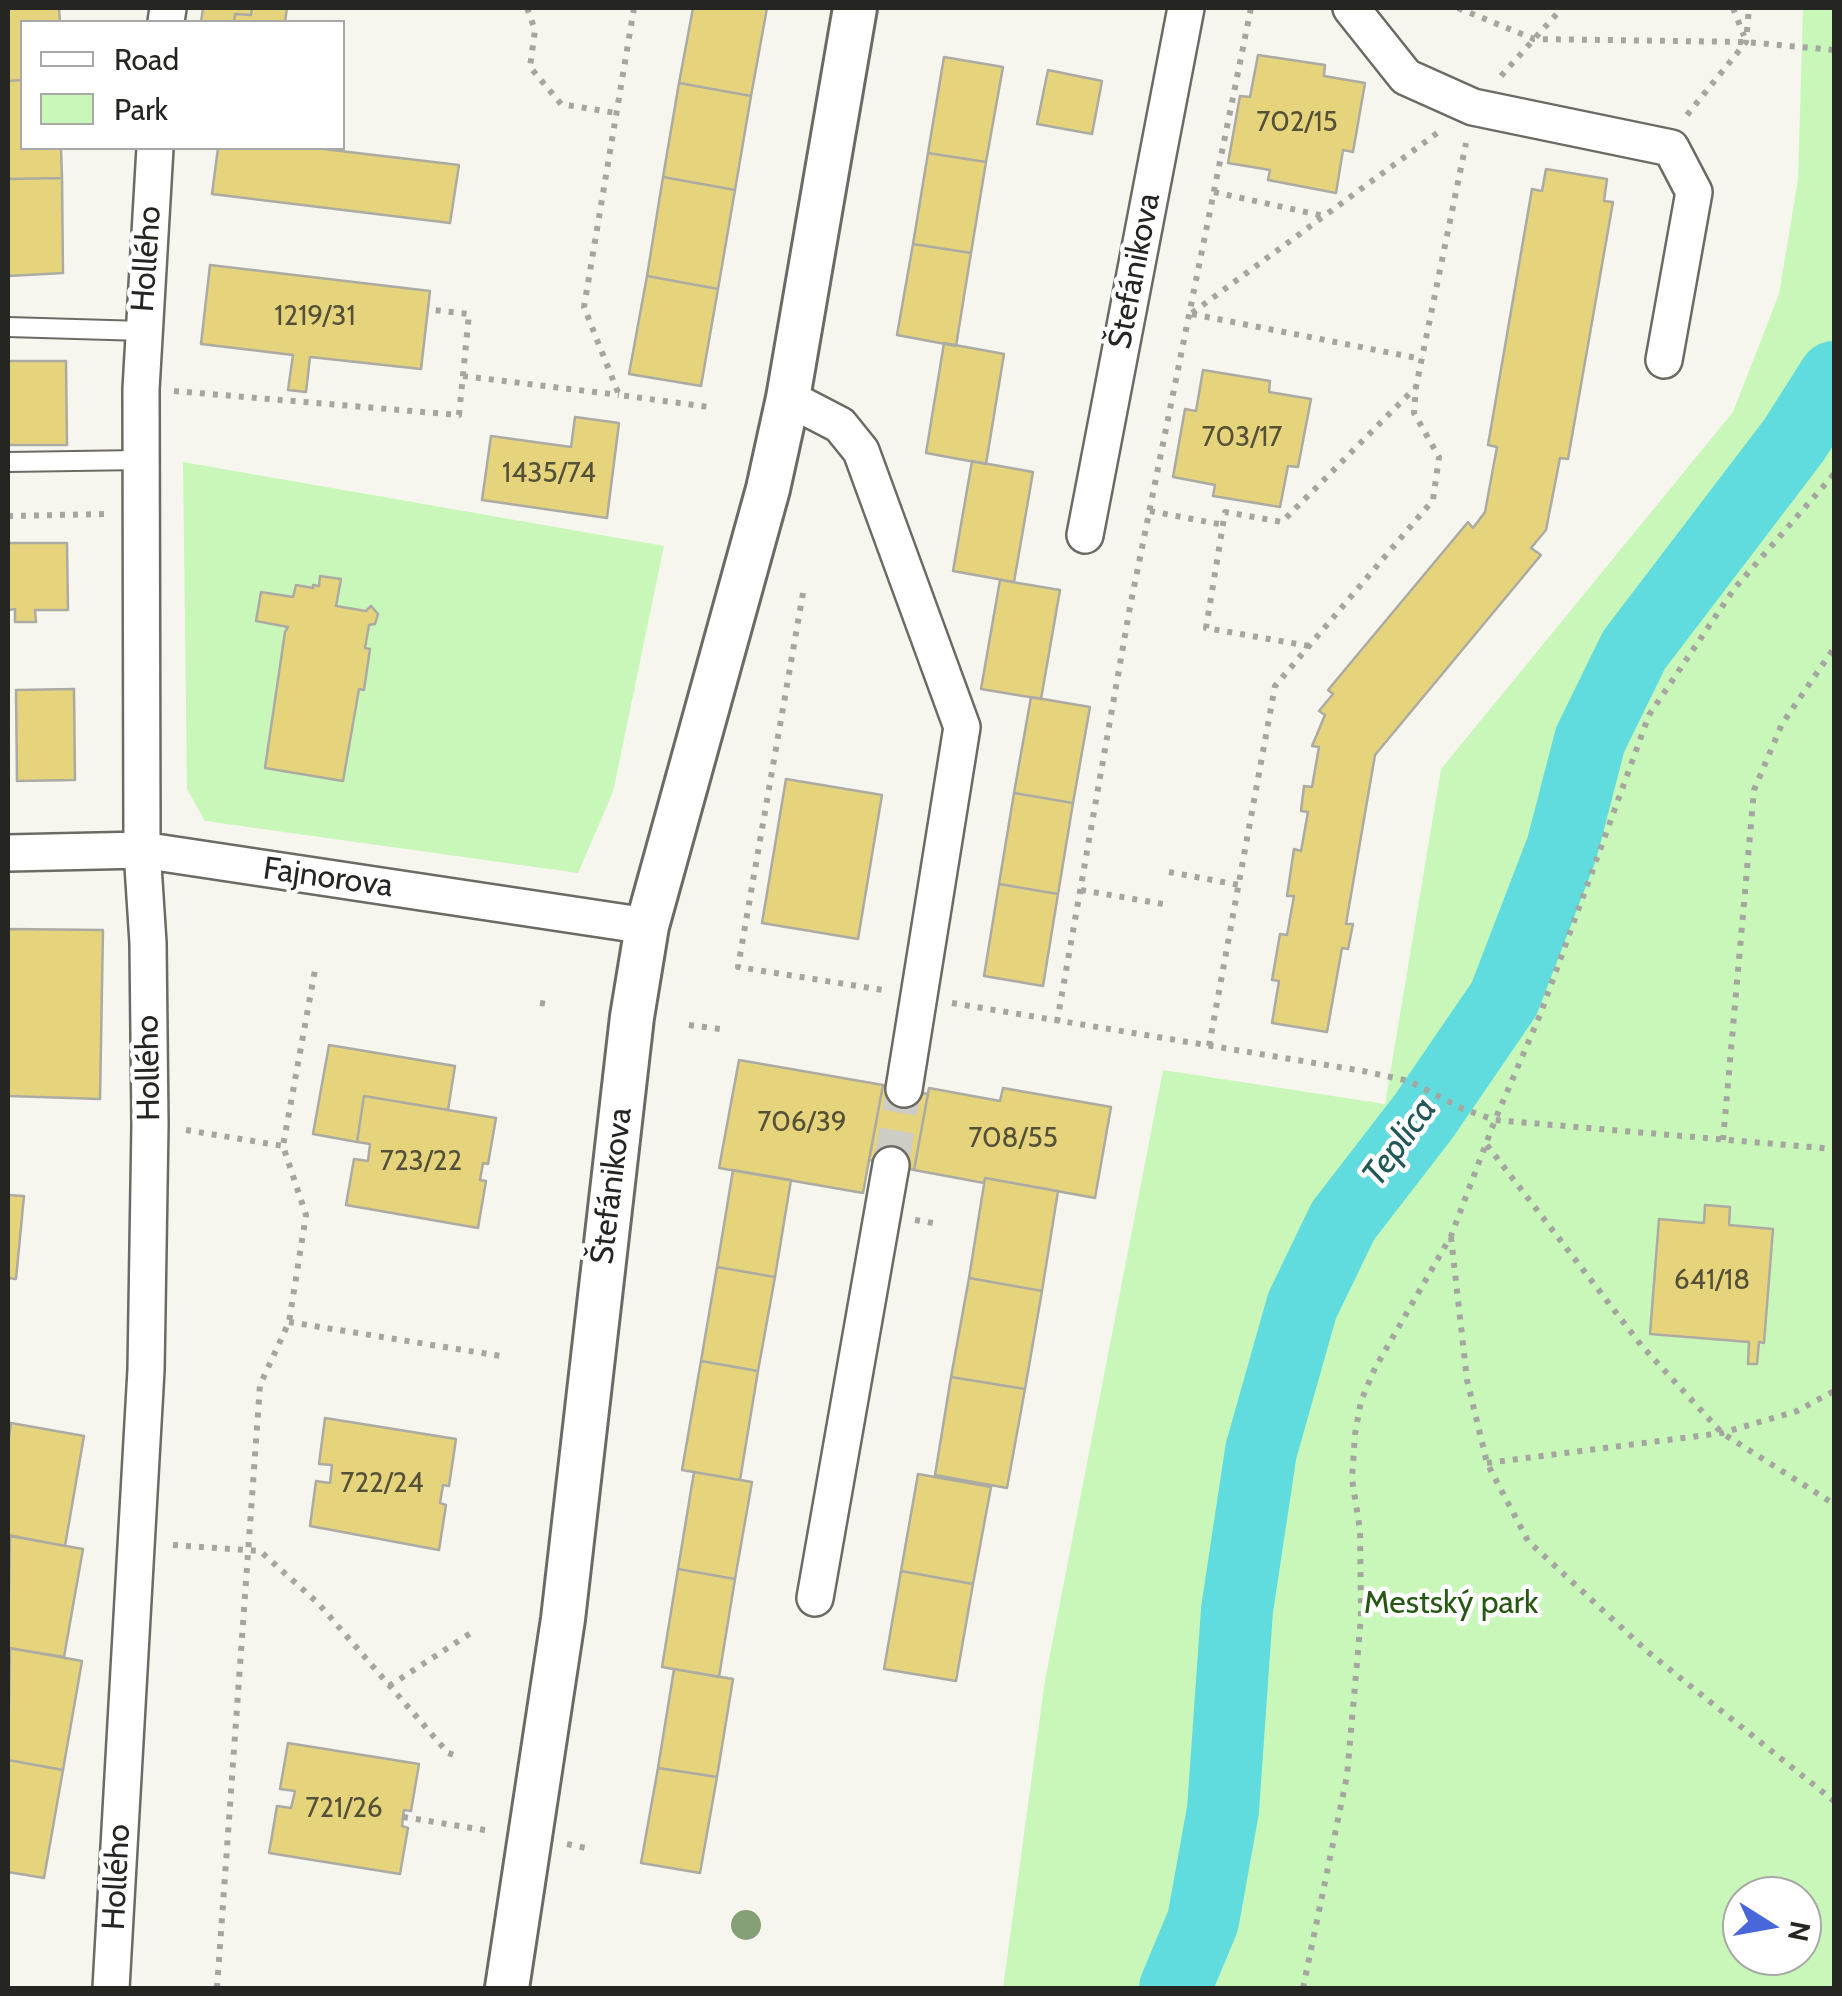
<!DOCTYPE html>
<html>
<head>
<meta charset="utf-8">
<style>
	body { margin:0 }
	#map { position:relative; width:1842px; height:1996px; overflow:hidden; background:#f7f6ee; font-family:Cabin,sans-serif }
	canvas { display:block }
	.frame { position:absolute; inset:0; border:10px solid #252522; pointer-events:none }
	.legend { position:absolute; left:20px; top:20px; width:325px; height:130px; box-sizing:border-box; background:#fff; border:2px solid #a8a8a7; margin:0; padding:12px 18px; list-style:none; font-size:30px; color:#252522 }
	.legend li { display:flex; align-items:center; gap:20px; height:50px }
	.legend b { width:50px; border:2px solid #a8a8a7 }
	.north { position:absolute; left:1722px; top:1876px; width:100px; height:100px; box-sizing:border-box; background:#fff; border:2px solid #a8a8a7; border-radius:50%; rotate:101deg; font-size:28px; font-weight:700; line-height:40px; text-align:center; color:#252522 }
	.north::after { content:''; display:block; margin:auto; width:35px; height:45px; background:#4867da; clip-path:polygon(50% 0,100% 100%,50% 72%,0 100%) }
</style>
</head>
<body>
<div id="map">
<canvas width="1842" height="1996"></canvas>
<div class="frame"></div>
<ul class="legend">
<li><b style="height:12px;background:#fff"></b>Road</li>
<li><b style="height:28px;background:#c9f7ba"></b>Park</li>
</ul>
<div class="north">N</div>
</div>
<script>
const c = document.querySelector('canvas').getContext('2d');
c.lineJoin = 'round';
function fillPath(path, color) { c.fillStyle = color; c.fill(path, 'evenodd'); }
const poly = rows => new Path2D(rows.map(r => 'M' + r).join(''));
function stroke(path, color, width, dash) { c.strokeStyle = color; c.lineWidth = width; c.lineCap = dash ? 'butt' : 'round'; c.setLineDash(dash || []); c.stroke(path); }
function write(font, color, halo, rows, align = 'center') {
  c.font = font + ' Cabin,sans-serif'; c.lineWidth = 9; c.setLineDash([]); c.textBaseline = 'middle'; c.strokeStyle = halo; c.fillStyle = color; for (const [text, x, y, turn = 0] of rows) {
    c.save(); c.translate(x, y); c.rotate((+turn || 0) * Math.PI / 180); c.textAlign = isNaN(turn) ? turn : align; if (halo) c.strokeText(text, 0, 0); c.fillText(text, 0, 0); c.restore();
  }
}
fillPath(poly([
	[1803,8,1834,8,1834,1988,1003,1988,1045,1680,1163,1070,1385,1104,1441,769,1733,412,1779,294,1798,179],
	[1742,1896,1802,1896,1802,1956,1742,1956],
	[183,462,664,546,613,792,578,873,205,821,187,789]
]), '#c9f7ba');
stroke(poly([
	[1175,1988,1203,1921,1223,1810,1237,1610,1261,1451,1302,1306,1343,1221,1424,1116,1504,999,1562,848,1590,740,1634,650,1794,440,1834,377]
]), '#61dcde', 72);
const building = poly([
	[8,8,59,8,60,22,22,22,22,80,8,81,8,8],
	[203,8,252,8,251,15,235,14,234,22,201,22,203,8],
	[252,8,287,8,285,22,234,22,235,14,251,15,252,8],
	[693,8,767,8,751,96,679,83,693,8],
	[1258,55,1325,65,1324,76,1365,83,1353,152,1343,150,1336,193,1268,180,1270,170,1228,163,1240,96,1250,97,1258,55],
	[944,57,1003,67,986,162,928,153,944,57],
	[1048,70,1102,81,1092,134,1037,124,1048,70],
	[22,80,22,148,61,148,62,178,8,179,8,81,22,80],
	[679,83,751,96,735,190,663,177,679,83],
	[218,148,315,148,459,165,450,223,212,194,218,148],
	[928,153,986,162,971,253,913,244,928,153],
	[1546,169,1607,179,1604,201,1613,202,1568,459,1560,458,1546,530,1531,548,1541,555,1375,755,1346,924,1353,924,1348,949,1342,948,1327,1032,1272,1023,1279,981,1272,980,1280,934,1287,935,1294,896,1287,896,1294,849,1301,851,1308,812,1301,811,1304,786,1312,787,1319,747,1312,746,1325,715,1319,711,1333,694,1328,690,1468,522,1473,528,1485,512,1497,447,1488,445,1532,189,1542,191,1546,169],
	[663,177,735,190,718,289,647,276,663,177],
	[62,178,63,273,8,276,8,179,62,178],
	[913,244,971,253,956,346,897,335,913,244],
	[210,265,430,291,421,369,310,357,306,392,288,390,293,355,201,344,210,265],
	[647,276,718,289,701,386,629,374,647,276],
	[944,343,1004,354,986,464,926,453,944,343],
	[8,361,66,361,67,445,8,445,8,361],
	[1203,370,1270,381,1269,392,1311,399,1298,467,1288,466,1280,507,1213,496,1215,485,1173,477,1185,409,1196,411,1203,370],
	[575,417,619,423,607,518,482,500,491,436,571,447,575,417],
	[972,461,1033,472,1014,582,953,571,972,461],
	[8,543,67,543,68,610,35,610,36,622,15,622,15,609,8,610,8,543],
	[320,576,341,579,336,606,366,611,371,606,378,614,375,624,369,625,365,648,370,649,364,690,359,689,343,781,265,768,285,632,288,627,256,621,261,592,293,597,296,585,313,588,313,585,319,586,320,576],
	[1000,580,1060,590,1041,699,981,689,1000,580],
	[74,689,75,780,17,781,16,690,74,689],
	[1031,697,1090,707,1073,803,1014,793,1031,697],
	[786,779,882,795,858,939,762,923,786,779],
	[1014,793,1073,803,1058,894,999,884,1014,793],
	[999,884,1058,894,1043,986,984,976,999,884],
	[8,929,103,930,100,1099,8,1096,8,929],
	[329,1045,455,1066,448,1110,364,1096,357,1142,313,1134,329,1045],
	[739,1060,883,1085,863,1193,719,1168,739,1060],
	[883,1085,928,1094,914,1170,869,1160,883,1085],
	[929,1088,1000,1101,1003,1088,1111,1107,1095,1198,985,1178,984,1183,914,1170,929,1088],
	[364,1096,496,1118,488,1164,483,1163,480,1180,486,1181,478,1228,346,1205,354,1159,368,1161,370,1144,357,1142,364,1096],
	[733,1170,791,1180,775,1277,717,1267,733,1170],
	[985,1178,1058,1191,1042,1291,969,1278,985,1178],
	[8,1195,24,1196,16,1279,8,1278,8,1195],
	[1705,1205,1730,1207,1729,1225,1773,1229,1764,1343,1759,1342,1757,1364,1748,1364,1749,1342,1650,1334,1659,1219,1704,1223,1705,1205],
	[717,1267,775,1277,758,1371,701,1361,717,1267],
	[969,1278,1042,1291,1025,1389,951,1377,969,1278],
	[701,1361,758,1371,740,1480,682,1470,701,1361],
	[951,1377,1025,1389,1007,1488,935,1475,951,1377],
	[325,1418,456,1439,449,1486,443,1485,440,1503,446,1505,439,1550,310,1526,316,1481,330,1483,332,1465,319,1464,325,1418],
	[11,1423,84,1436,65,1546,8,1535,8,1445,11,1423],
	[694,1472,752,1482,735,1579,678,1569,694,1472],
	[918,1474,991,1487,973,1584,901,1571,918,1474],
	[10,1536,83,1549,64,1657,8,1648,10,1536],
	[678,1569,735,1579,719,1677,662,1667,678,1569],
	[901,1571,973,1584,956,1681,884,1669,901,1571],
	[10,1648,82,1661,63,1770,8,1760,10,1648],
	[674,1669,733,1679,717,1777,658,1768,674,1669],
	[288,1743,419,1764,411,1811,404,1810,403,1817,402,1826,408,1828,400,1874,269,1853,277,1806,291,1808,295,1791,280,1789,288,1743],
	[8,1760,63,1770,44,1878,8,1872,8,1760],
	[658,1768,717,1777,700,1873,641,1863,658,1768]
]);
fillPath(building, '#e6d47d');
stroke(building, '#acaba3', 2.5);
stroke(poly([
	[891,1165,904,1089]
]), '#cdccc5', 35, [35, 18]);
const service = poly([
	[8,327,143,331],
	[8,462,141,460]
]);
const minor = poly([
	[1351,8,1406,77,1473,107,1671,148,1694,192,1664,360],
	[166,22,168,8],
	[788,398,840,425,861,451,962,727,904,1089],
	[1085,535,1186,8],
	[8,853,142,850,647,926],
	[815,1598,891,1165],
	[111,1988,146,1370,150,1124,148,943,142,850,141,389,155,148]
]);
const tertiary = poly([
	[507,1988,563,1619,632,1017,647,926,768,489,788,398,855,8]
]);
stroke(service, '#6c6a64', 22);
stroke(minor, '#6c6a64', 40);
stroke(tertiary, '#6c6a64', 48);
stroke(poly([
	[527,8,535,30,530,67,561,104,616,113],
	[634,8,584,307,619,395,709,407],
	[1458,8,1534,39,1746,42,1834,50],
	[1733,8,1744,36],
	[1501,76,1562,8],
	[1687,115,1746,42,1749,8],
	[1214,192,1324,216],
	[1192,313,1440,131],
	[1192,314,1422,359],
	[463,376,619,395],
	[174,391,459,415,469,314,433,310],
	[1150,511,1224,525],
	[8,516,109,514],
	[803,593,738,967,883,990],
	[1309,646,1206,628,1225,512,1282,522,1415,388],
	[1169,872,1239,885],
	[1081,890,1163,904],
	[540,1003,548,1004],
	[952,1003,1363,1071,1409,1081,1463,1109,1495,1120,1834,1149],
	[1057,1022,1130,607,1251,8],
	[689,1025,727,1030],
	[1209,1046,1275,686,1433,500,1439,457,1414,413,1416,387,1466,143],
	[186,1130,283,1146],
	[1723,1140,1754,790,1782,724,1834,648],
	[1487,1145,1641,1345,1722,1433,1834,1504],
	[915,1220,939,1224],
	[1451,1237,1467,1380,1487,1463,1528,1541,1648,1652,1834,1801],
	[289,1322,507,1357],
	[1487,1463,1722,1433,1797,1411,1834,1391],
	[173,1545,260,1551,318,1603,448,1753,460,1757],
	[389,1686,474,1631],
	[403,1817,491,1831],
	[567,1844,586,1848],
	[217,1988,260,1385,289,1322,306,1215,283,1146,315,970],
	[1303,1988,1347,1776,1361,1617,1360,1530,1352,1479,1355,1434,1361,1401,1375,1368,1451,1236,1495,1120,1540,1015,1649,715,1734,589,1834,474]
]), '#a6a6a0', 6, [5, 8]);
stroke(service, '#fff', 18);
stroke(minor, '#fff', 35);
stroke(tertiary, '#fff', 42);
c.fillStyle = '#859f76';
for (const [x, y] of [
	[746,1925]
]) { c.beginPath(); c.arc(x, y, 15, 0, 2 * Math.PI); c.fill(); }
write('28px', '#555139', null, [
	["702/15",1297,123],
	["1219/31",315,317],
	["703/17",1242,438],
	["1435/74",549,474],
	["706/39",802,1123],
	["708/55",1013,1139],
	["723/22",421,1162],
	["641/18",1712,1281],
	["722/24",382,1484],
	["721/26",344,1809]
]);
write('32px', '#252522', '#fff', [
	["Hollého",147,259,-86],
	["Štefánikova",1135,271,-79],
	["Fajnorova",328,878,8],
	["Hollého",149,1068,-91],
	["Štefánikova",612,1186,-83],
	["Hollého",117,1877,-87]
]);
write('32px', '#275813', '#fff', [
	["Mestský park",1451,1604]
]);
write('italic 35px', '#215757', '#fff', [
	["Teplica",1400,1142,-54]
]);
</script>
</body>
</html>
